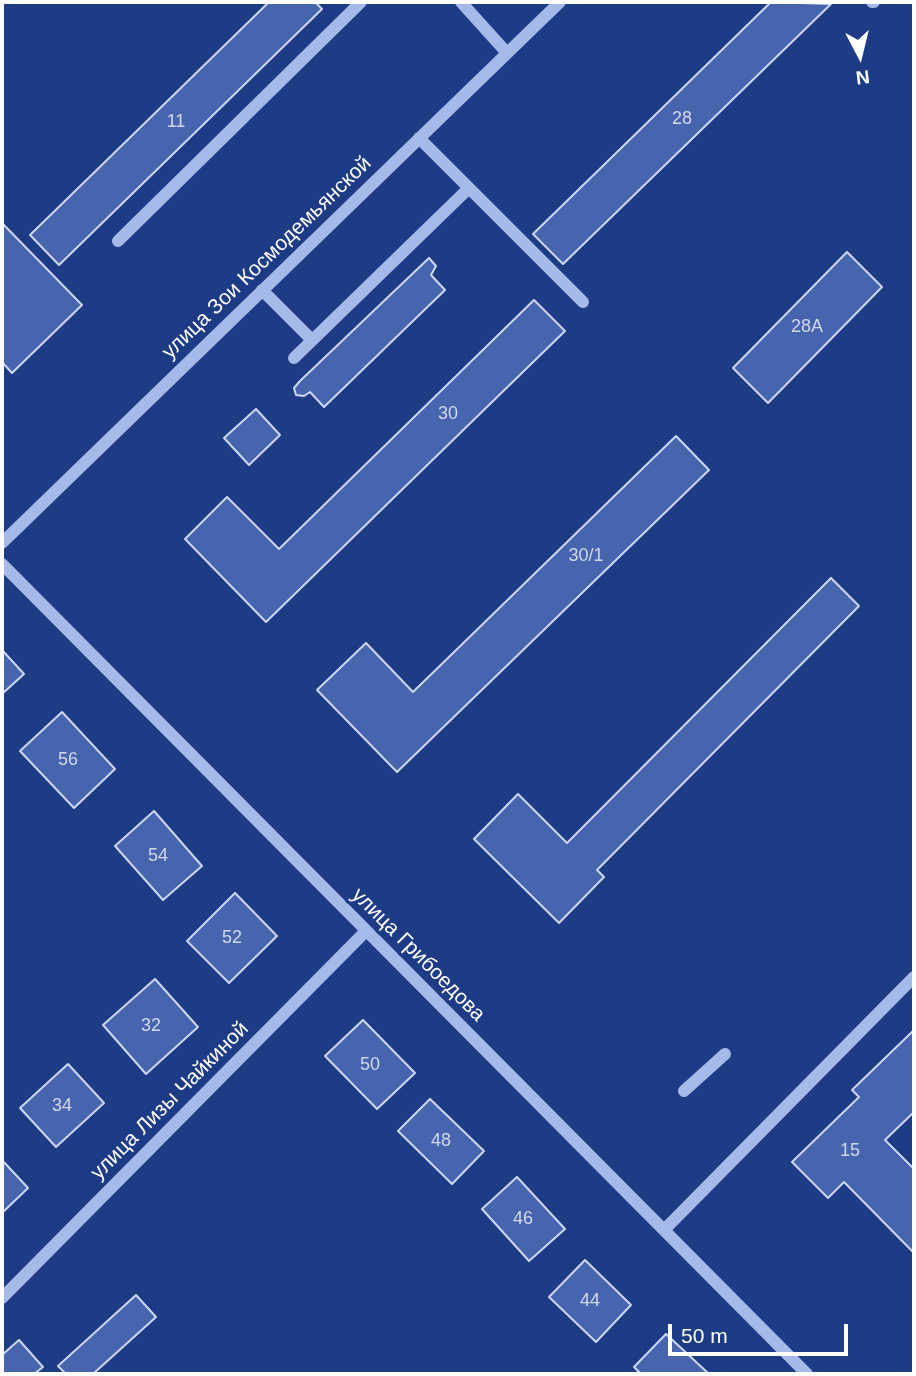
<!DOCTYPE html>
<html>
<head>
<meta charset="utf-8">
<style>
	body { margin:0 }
	#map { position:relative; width:916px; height:1376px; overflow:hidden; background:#1e3b85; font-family:Arial,sans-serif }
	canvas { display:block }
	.frame { position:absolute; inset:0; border:4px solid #fff; pointer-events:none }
	.north { position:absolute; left:825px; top:21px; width:70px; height:70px; -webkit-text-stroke:5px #1e3b85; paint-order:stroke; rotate:173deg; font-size:19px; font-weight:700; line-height:28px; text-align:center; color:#fff }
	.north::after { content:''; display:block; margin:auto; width:24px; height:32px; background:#fff; clip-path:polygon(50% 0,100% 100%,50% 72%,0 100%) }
	.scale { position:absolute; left:668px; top:1324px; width:180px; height:32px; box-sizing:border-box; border:4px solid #fff; border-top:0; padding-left:9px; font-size:21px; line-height:24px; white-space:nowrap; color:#fff; -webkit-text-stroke:5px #1e3b85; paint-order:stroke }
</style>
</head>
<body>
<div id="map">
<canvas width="916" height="1376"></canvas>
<div class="frame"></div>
<div class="north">N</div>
<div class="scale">50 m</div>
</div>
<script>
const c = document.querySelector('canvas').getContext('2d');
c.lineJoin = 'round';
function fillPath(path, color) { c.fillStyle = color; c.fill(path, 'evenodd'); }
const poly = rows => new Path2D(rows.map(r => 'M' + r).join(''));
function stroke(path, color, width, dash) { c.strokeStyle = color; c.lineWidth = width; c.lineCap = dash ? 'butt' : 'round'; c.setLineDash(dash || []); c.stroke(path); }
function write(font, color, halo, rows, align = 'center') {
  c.font = font + ' Arial,sans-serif'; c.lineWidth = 7; c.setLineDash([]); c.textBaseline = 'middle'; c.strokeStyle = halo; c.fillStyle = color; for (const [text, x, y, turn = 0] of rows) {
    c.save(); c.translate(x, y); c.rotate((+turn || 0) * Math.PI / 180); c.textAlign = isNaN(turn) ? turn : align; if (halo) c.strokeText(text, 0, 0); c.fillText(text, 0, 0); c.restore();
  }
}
const building = poly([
	[269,2,315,2,322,9,59,265,30,235,269,2],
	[771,2,831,4,563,264,533,234,771,2],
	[2,223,82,305,12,373,2,362,2,223],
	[847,252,882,287,768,403,733,368,847,252],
	[429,258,436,266,431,275,445,290,324,407,310,392,304,396,296,395,294,388,300,381,429,258],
	[534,300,565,331,266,622,185,539,227,497,279,549,534,300],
	[256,409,280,435,249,465,224,438,256,409],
	[676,436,709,470,397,772,317,690,366,643,413,692,676,436],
	[831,578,859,606,597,870,604,877,559,923,474,839,518,794,567,843,831,578],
	[2,650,24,674,2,694,2,650],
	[62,712,115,769,74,808,20,751,62,712],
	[154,811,202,866,163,900,115,846,154,811],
	[235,893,277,936,229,983,187,941,235,893],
	[155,979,198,1027,146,1074,103,1025,155,979],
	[363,1020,415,1073,377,1109,325,1056,363,1020],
	[914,1030,914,1112,885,1140,914,1169,914,1253,844,1182,828,1198,792,1162,859,1097,852,1090,914,1030],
	[68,1064,104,1103,56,1147,20,1108,68,1064],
	[430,1099,484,1151,452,1184,398,1131,430,1099],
	[2,1160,28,1188,2,1213,2,1160],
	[517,1177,565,1229,529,1261,482,1209,517,1177],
	[585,1260,631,1305,596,1342,549,1297,585,1260],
	[136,1295,156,1317,93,1374,66,1374,58,1366,136,1295],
	[666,1334,709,1374,641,1374,634,1367,666,1334],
	[19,1340,43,1367,34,1374,2,1374,2,1355,19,1340]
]);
fillPath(building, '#4764ae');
stroke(building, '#cbd8f8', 2);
stroke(poly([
	[461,2,507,53],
	[872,2,874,2],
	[419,138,583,302],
	[118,241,361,2],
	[262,290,312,340],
	[294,358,469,188],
	[2,543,560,2],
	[2,564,807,1374],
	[684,1091,725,1054],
	[664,1230,914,977],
	[2,1298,366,931]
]), '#a6baea', 12);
write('18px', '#d1d8eb', null, [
	["28",682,119],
	["11",176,122],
	["28А",807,327],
	["30",448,414],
	["30/1",586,556],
	["56",68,760],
	["54",158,856],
	["52",232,938],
	["32",151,1026],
	["50",370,1065],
	["34",62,1106],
	["48",441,1141],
	["15",850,1151],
	["46",523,1219],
	["44",590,1301]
]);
write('21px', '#fff', '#1e3b85', [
	["улица Зои Космодемьянской",267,258,-44],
	["улица Грибоедова",418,955,45],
	["улица Лизы Чайкиной",170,1101,-45]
]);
</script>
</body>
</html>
